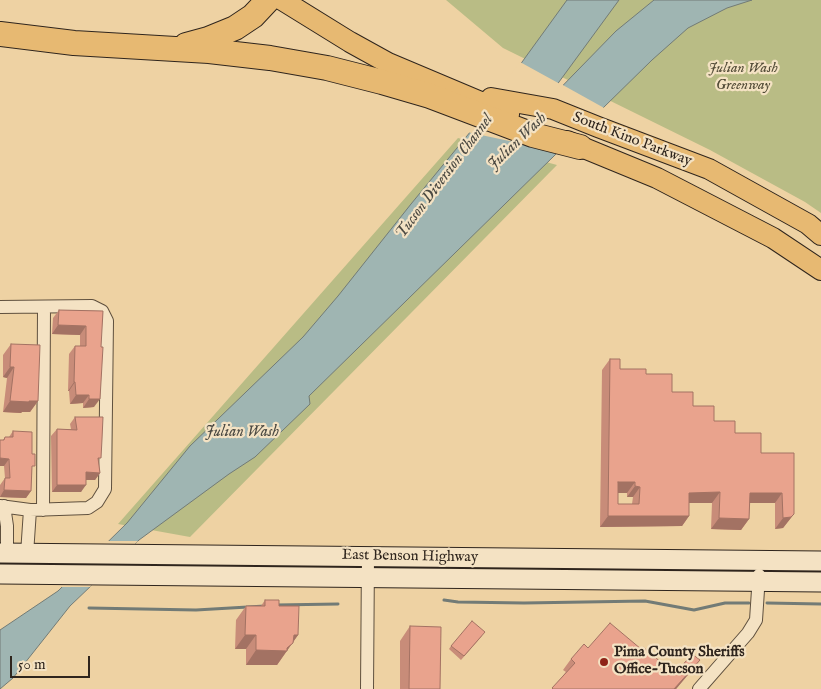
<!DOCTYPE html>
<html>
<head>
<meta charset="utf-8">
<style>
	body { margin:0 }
	#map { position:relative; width:821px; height:689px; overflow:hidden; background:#eed2a3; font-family:"IM FELL English",serif }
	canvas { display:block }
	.scale { position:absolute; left:10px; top:656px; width:80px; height:22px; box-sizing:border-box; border:2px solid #2f251d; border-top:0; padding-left:6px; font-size:15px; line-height:18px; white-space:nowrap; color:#2f251d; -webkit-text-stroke:4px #f4e2c3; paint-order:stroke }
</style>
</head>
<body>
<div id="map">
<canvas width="821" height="689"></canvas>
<div class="scale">50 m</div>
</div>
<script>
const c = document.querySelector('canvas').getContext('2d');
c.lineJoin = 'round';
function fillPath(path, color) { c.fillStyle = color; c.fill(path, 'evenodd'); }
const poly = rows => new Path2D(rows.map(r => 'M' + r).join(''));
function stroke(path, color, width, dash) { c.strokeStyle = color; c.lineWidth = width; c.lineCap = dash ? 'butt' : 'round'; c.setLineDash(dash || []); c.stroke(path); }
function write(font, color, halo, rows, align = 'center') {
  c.font = font + ' "IM FELL English",serif'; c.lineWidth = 4.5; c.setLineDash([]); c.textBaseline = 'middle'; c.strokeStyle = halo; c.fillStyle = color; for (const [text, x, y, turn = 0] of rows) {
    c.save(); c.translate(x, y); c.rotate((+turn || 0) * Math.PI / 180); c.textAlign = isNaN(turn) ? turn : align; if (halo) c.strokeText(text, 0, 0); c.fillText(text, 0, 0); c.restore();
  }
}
fillPath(poly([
	[446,0,821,0,821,213,805,202,710,150,503,48],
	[458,138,557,165,190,537,118,524]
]), '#b9bc85');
const water = poly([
	[567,0,619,0,537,112,616,31,654,0,752,0,727,8,688,28,652,60,309,396,310,404,255,457,229,474,139,540,70,606,13,678,0,689,0,630,58,591,127,523,190,446,303,337,338,296,411,204,480,120,567,0]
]);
fillPath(water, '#9fb5b2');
stroke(water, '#727b76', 1);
fillPath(poly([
	[520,62,560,84,557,89,561,84,606,109,561,152,467,132],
	[105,541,138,541,90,587,59,587]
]), '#eed2a3');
stroke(poly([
	[444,600,458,602,524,603,645,601,694,610,725,603,749,603],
	[767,603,821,604],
	[276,605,338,604],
	[89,608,196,610,265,606]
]), '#727b76', 3);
const street = poly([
	[0,307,92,306,102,311,107,321,105,489,97,502,88,508,30,510,0,506],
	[4,506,7,526,7,553],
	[43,510,44,307],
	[27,554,30,510],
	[367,689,368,556],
	[699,689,748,633,756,620,759,575]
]);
const secondary = poly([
	[0,553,821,561],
	[0,574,821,582]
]);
const primary = poly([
	[282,0,350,42,388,63,509,114],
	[491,98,553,109,598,127,709,169,808,224,821,235],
	[567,141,657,178,773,238,821,270]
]);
const highway = poly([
	[0,34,74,43,209,51,270,58,327,68,382,82,430,96,533,135,580,147],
	[186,45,208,39,235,28,253,16,268,0]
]);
stroke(street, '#5f503e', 14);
stroke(secondary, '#2f251d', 21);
stroke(primary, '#2f251d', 22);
stroke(highway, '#2f251d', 26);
stroke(street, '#f4e2c3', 12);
stroke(secondary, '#f4e2c3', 19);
stroke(primary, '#e7b972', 20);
stroke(highway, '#e7b972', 24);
fillPath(poly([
	[59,310,103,311,94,407,83,408,83,403,70,404,69,391,68,391,69,354,75,346,80,346,80,335,52,334,53,318],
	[11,344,38,401,30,412,22,412,21,413,3,412,7,378,3,377,3,355],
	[610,359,620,369,646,374,714,421,735,433,761,453,794,514,783,528,775,529,775,503,750,503,749,519,741,530,711,529,712,503,689,503,689,516,682,526,600,527,602,370],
	[618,493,627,493,627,497,633,497,632,504,618,504],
	[75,417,102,439,101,441,98,461,100,473,95,480,86,480,81,492,52,492,51,436,57,429,71,429,70,424],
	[13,431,32,470,31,491,26,498,0,497,0,485,5,478,4,466,0,466,0,440,3,440,5,437,9,437],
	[265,600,279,606,298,635,277,665,246,665,246,649,235,649,236,620,246,606,261,606],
	[410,626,440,689,400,689,400,641],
	[482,636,461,660,449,649,451,646],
	[588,648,641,649,675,674,692,670,676,689,552,689,566,672,563,670,571,659]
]), '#c88c79');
fillPath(poly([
	[58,325,86,326,80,335,52,334],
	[10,367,14,367,7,378,3,377],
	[74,382,75,382,69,391,68,391],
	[76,395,89,395,83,403,70,404],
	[89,399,100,399,94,407,83,408],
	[10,401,38,401,30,412,22,412,21,413,3,412],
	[0,458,9,459,4,466,0,466],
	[86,472,100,473,95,480,81,480],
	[618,482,635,482,627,493,611,493],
	[57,485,86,485,81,492,52,492],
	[635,486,640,487,633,497,627,497],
	[4,490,31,491,26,498,0,497],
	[720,492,712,503,682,503,689,493],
	[750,493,782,493,775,503,743,503],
	[794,514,783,528,775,529,783,518],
	[608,516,689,516,682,526,600,527],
	[719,518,749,519,741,530,711,529],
	[245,635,256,635,246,649,235,649],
	[294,635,298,635,277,665,246,665,256,650],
	[700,660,692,670,676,689,674,689]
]), '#a37263');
const building = poly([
	[59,310,103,311,101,347,103,347,100,399,89,399,89,395,76,395,75,382,74,382,75,346,86,346,86,326,58,325,59,310],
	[11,344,40,345,38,401,29,401,29,402,10,401,14,367,10,367,11,344],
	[610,359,620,359,620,369,646,369,646,374,672,374,672,392,693,392,693,406,714,406,714,421,735,421,735,433,761,433,761,453,794,453,794,514,791,517,783,518,782,493,750,493,749,519,719,518,720,492,689,493,689,516,608,516,610,359],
	[618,482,635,482,635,486,640,487,639,504,618,504,618,482],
	[75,417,103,417,102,439,101,458,98,458,100,473,86,472,86,485,57,485,57,429,77,430,75,417],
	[13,431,32,432,32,454,35,454,35,466,32,466,31,491,4,490,5,478,10,478,9,459,0,458,0,440,4,440,5,437,13,437,13,431],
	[265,600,279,600,279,606,299,606,298,635,294,635,293,643,287,648,287,651,256,650,256,635,245,635,246,606,265,606,265,600],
	[472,621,485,632,464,656,451,646,472,621],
	[610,623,641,649,643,647,675,674,692,654,700,660,674,689,553,689,552,688,575,663,571,659,584,644,588,648,610,623],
	[410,626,441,627,440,689,409,689,410,626]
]);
fillPath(building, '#e9a38d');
stroke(building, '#a37263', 1);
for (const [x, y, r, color] of [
	[604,662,5,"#8f2418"]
]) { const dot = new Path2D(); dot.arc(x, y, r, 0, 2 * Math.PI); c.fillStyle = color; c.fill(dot); stroke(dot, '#f4e2c3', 2); }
write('italic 15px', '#524b37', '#f4e2c3', [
	["Julian Wash",743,69],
	["Greenway",743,86]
]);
write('15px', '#2f251d', '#f4e2c3', [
	["South Kino Parkway",632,140,21],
	["East Benson Highway",410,557,1]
]);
write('bold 15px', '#2f251d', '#f4e2c3', [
	["Pima County Sheriffs",614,653],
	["Office-Tucson",614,670]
], 'left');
write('italic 16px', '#4b4942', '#f4e2c3', [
	["Julian Wash",518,142,-44],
	["Tucson Diversion Channel",445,177,-53],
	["Julian Wash",242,433]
]);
</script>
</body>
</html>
